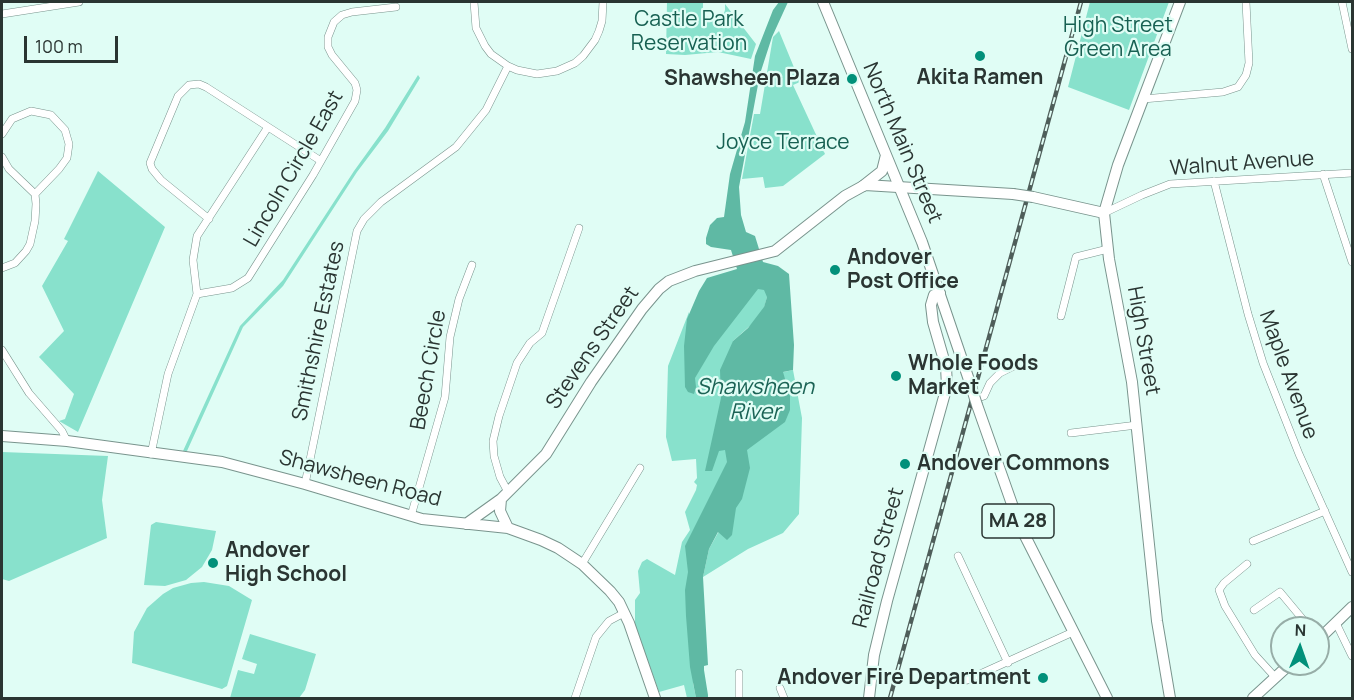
<!DOCTYPE html>
<html>
<head>
<meta charset="utf-8">
<style>
	body { margin:0 }
	#map { position:relative; width:1354px; height:700px; overflow:hidden; background:#e0fdf5; font-family:Manrope,sans-serif }
	canvas { display:block }
	.frame { position:absolute; inset:0; border:3px solid #2a3532; pointer-events:none }
	.north { position:absolute; left:1270px; top:616px; width:60px; height:60px; box-sizing:border-box; background:#e0fdf5; border:2px solid #97ada7; border-radius:50%; rotate:2deg; font-size:16px; font-weight:700; line-height:24px; text-align:center; color:#2a3532 }
	.north::after { content:''; display:block; margin:auto; width:21px; height:27px; background:#02907a; clip-path:polygon(50% 0,100% 100%,50% 72%,0 100%) }
	.scale { position:absolute; left:24px; top:36px; width:94px; height:27px; box-sizing:border-box; border:3px solid #2a3532; border-top:0; padding-left:8px; font-size:18px; line-height:21px; white-space:nowrap; color:#2a3532; -webkit-text-stroke:4px #e0fdf5; paint-order:stroke }
</style>
</head>
<body>
<div id="map">
<canvas width="1354" height="700"></canvas>
<div class="frame"></div>
<div class="north">N</div>
<div class="scale">100 m</div>
</div>
<script>
const c = document.querySelector('canvas').getContext('2d');
c.lineJoin = 'round';
function fillPath(path, color) { c.fillStyle = color; c.fill(path, 'evenodd'); }
const poly = rows => new Path2D(rows.map(r => 'M' + r).join(''));
function stroke(path, color, width, dash) { c.strokeStyle = color; c.lineWidth = width; c.lineCap = dash ? 'butt' : 'round'; c.setLineDash(dash || []); c.stroke(path); }
function write(font, color, halo, rows, align = 'center') {
  c.font = font + ' Manrope,sans-serif'; c.lineWidth = 4.5; c.setLineDash([]); c.textBaseline = 'middle'; c.strokeStyle = halo; c.fillStyle = color; for (const [text, x, y, turn = 0] of rows) {
    c.save(); c.translate(x, y); c.rotate((+turn || 0) * Math.PI / 180); c.textAlign = isNaN(turn) ? turn : align; if (halo) c.strokeText(text, 0, 0); c.fillText(text, 0, 0); c.restore();
  }
}
fillPath(poly([
	[667,2,703,2,703,13,712,20,717,20,723,16,725,10,725,4,756,44,751,59,718,52,685,55,666,54],
	[1090,2,1169,2,1129,110,1068,87],
	[779,31,800,82,793,85,825,154,783,186,765,188,763,177,742,179,754,114,760,114,773,37],
	[418,75,420,78,388,131,357,172,283,286,243,327,187,451,183,451,240,326,283,280,354,171,385,128],
	[98,171,165,227,78,432,59,421,65,419,74,394,39,357,64,331,42,286,68,241,64,239],
	[772,279,762,315,733,341,731,439,727,468,702,524,693,683,696,698,687,698,684,685,659,692,635,625,635,600,640,593,638,571,642,562,647,559,675,575,682,542,690,530,685,512,696,490,697,485,694,482,697,478,696,459,672,461,666,437,668,366,689,312,690,326],
	[793,370,802,418,799,514,783,533,748,549,703,577,709,549,719,531,743,432,770,375],
	[2,452,108,456,102,500,107,538,9,581,2,579],
	[156,522,216,531,212,550,202,567,186,580,165,586,144,585,151,525],
	[204,582,229,586,252,600,227,686,222,689,132,663,134,632,147,608,163,594,173,588,191,583],
	[250,634,316,654,305,690,299,698,230,698,238,670,254,674,257,664,242,659]
]), '#88e1cc');
fillPath(poly([
	[779,2,788,2,772,37,760,74,739,187,741,215,746,232,755,236,763,262,778,266,789,274,794,345,793,370,783,372,790,396,790,410,785,422,747,450,750,468,742,499,736,508,732,535,727,540,718,532,709,549,703,577,708,665,704,666,704,670,708,695,708,698,696,698,690,667,686,616,685,590,688,572,685,546,727,462,725,450,719,451,712,471,705,471,721,398,720,370,733,341,748,328,764,307,767,297,764,290,758,289,714,346,695,378,696,387,694,394,688,392,685,387,684,346,687,319,699,291,707,278,737,269,731,250,711,247,706,244,706,238,710,225,717,218,724,217,730,174,745,122,755,56,773,10]
]), '#5fb9a4');
const minor = poly([
	[474,2,476,28,485,46,491,54,508,66,517,70,537,74,557,71,575,63,583,56,595,40,599,31,602,21,603,2],
	[1342,2,1352,49],
	[2,14,79,2],
	[1143,99,1223,92,1238,87,1246,75,1249,63,1246,2],
	[2,134,12,119,31,111,51,115,65,130,69,144,67,158,59,169,35,194],
	[2,157,9,169,35,194,36,204,35,221,30,244,26,251,15,263,2,268],
	[1323,174,1352,262],
	[1214,181,1248,314,1263,363,1299,454,1352,572],
	[1104,213,1142,195,1170,184,1352,173],
	[209,219,161,180,152,169,150,163,178,96,189,85,199,84,206,87,321,161],
	[197,294,232,288,248,278,313,175,355,101,357,90,355,83,332,55,328,47,328,37,334,22,342,15,352,12,396,7],
	[1061,316,1076,257,1108,249],
	[2,350,29,393,62,431,67,441],
	[975,399,984,396,990,383,1000,373,1016,365],
	[1071,433,1137,425],
	[151,454,168,374,197,294,193,260,197,236,268,127],
	[305,484,357,231,364,219,381,202,456,147,486,110,508,66],
	[508,492,500,477,494,456,493,441,499,416,517,363,530,343,542,333,579,228],
	[411,516,445,397,450,337,459,299,472,265],
	[1253,541,1325,511],
	[958,556,1008,663],
	[582,564,640,468],
	[1247,564,1224,583,1219,590,1225,606,1255,655,1275,677],
	[1254,610,1280,592,1310,628],
	[1336,623,1352,656],
	[739,673,739,698],
	[967,680,1073,632],
	[780,688,784,698],
	[575,698,596,637,609,621,624,613]
]);
const secondary = poly([
	[1033,197,1104,213],
	[2,436,67,441,222,462,305,484,422,519,508,528,541,540,558,548,582,564,610,591,619,602,629,623,655,698],
	[501,499,500,511,508,528],
	[466,524,501,499,546,454,591,382,642,309,659,289,669,281,695,271,775,251,845,196,865,185,1013,194],
	[1318,640,1352,607],
	[869,698,874,655,887,601,947,386,946,367,933,322,931,305,934,295,940,293],
	[1170,698,1157,621,1132,382,1109,259,1104,213,1118,165,1180,2],
	[1253,698,1290,664]
]);
const primary = poly([
	[823,2,922,242,969,380],
	[863,186,882,171,886,155],
	[977,405,1019,524,1107,698]
]);
stroke(minor, '#79948d', 8);
stroke(secondary, '#79948d', 12);
stroke(primary, '#79948d', 12);
stroke(minor, '#fff', 7);
stroke(secondary, '#fff', 10);
stroke(primary, '#fff', 10);
const rail = poly([
	[890,698,1081,2]
]);
stroke(rail, '#4f5e5a', 4.5);
stroke(rail, '#e0fdf5', 2, [7]);
const secondaryBridge = poly([
	[1013,194,1033,197]
]);
const primaryBridge = poly([
	[969,380,977,405]
]);
stroke(secondaryBridge, '#79948d', 12, []);
stroke(primaryBridge, '#79948d', 12, []);
stroke(secondaryBridge, '#fff', 10);
stroke(primaryBridge, '#fff', 10);
for (const [x, y, r, color] of [
	[980,56,6,"#02907a"],
	[852,79,6,"#02907a"],
	[835,270,6,"#02907a"],
	[896,376,6,"#02907a"],
	[905,464,6,"#02907a"],
	[213,563,6,"#02907a"],
	[1043,678,6,"#02907a"]
]) { const dot = new Path2D(); dot.arc(x, y, r, 0, 2 * Math.PI); c.fillStyle = color; c.fill(dot); stroke(dot, '#e0fdf5', 2); }
for (const [x, y, w] of [
	[1018,521,72]
]) { const box = new Path2D(); box.roundRect(x - w / 2, y - 17, w, 34, 4.5); c.fillStyle = '#e0fdf5'; c.fill(box); stroke(box, '#2a3532', 1.5); }
write('bold 20px', '#2a3532', null, [
	["MA 28",1018,521]
]);
write('21px', '#176052', '#e0fdf5', [
	["Castle Park",689,20],
	["Reservation",689,44],
	["High Street",1118,26],
	["Green Area",1118,50],
	["Joyce Terrace",783,143]
]);
write('bold 21px', '#2a3532', '#e0fdf5', [
	["Akita Ramen",980,78,"center"],
	["Shawsheen Plaza",840,79,"right"],
	["Andover",847,258],
	["Post Office",847,282],
	["Whole Foods",908,364],
	["Market",908,388],
	["Andover Commons",917,464],
	["Andover",225,551],
	["High School",225,575],
	["Andover Fire Department",1031,678,"right"]
], 'left');
write('21px', '#2a3532', '#e0fdf5', [
	["North Main Street",902,143,67],
	["Walnut Avenue",1242,164,-4],
	["Lincoln Circle East",294,169,-60],
	["Smithshire Estates",319,331,-78],
	["High Street",1143,341,80],
	["Stevens Street",593,348,-55],
	["Beech Circle",429,370,-80],
	["Maple Avenue",1288,375,70],
	["Shawsheen Road",360,479,15],
	["Railroad Street",879,558,-75]
]);
write('italic 22px', '#1b6355', '#e0fdf5', [
	["Shawsheen",755,388],
	["River",755,413]
]);
</script>
</body>
</html>
